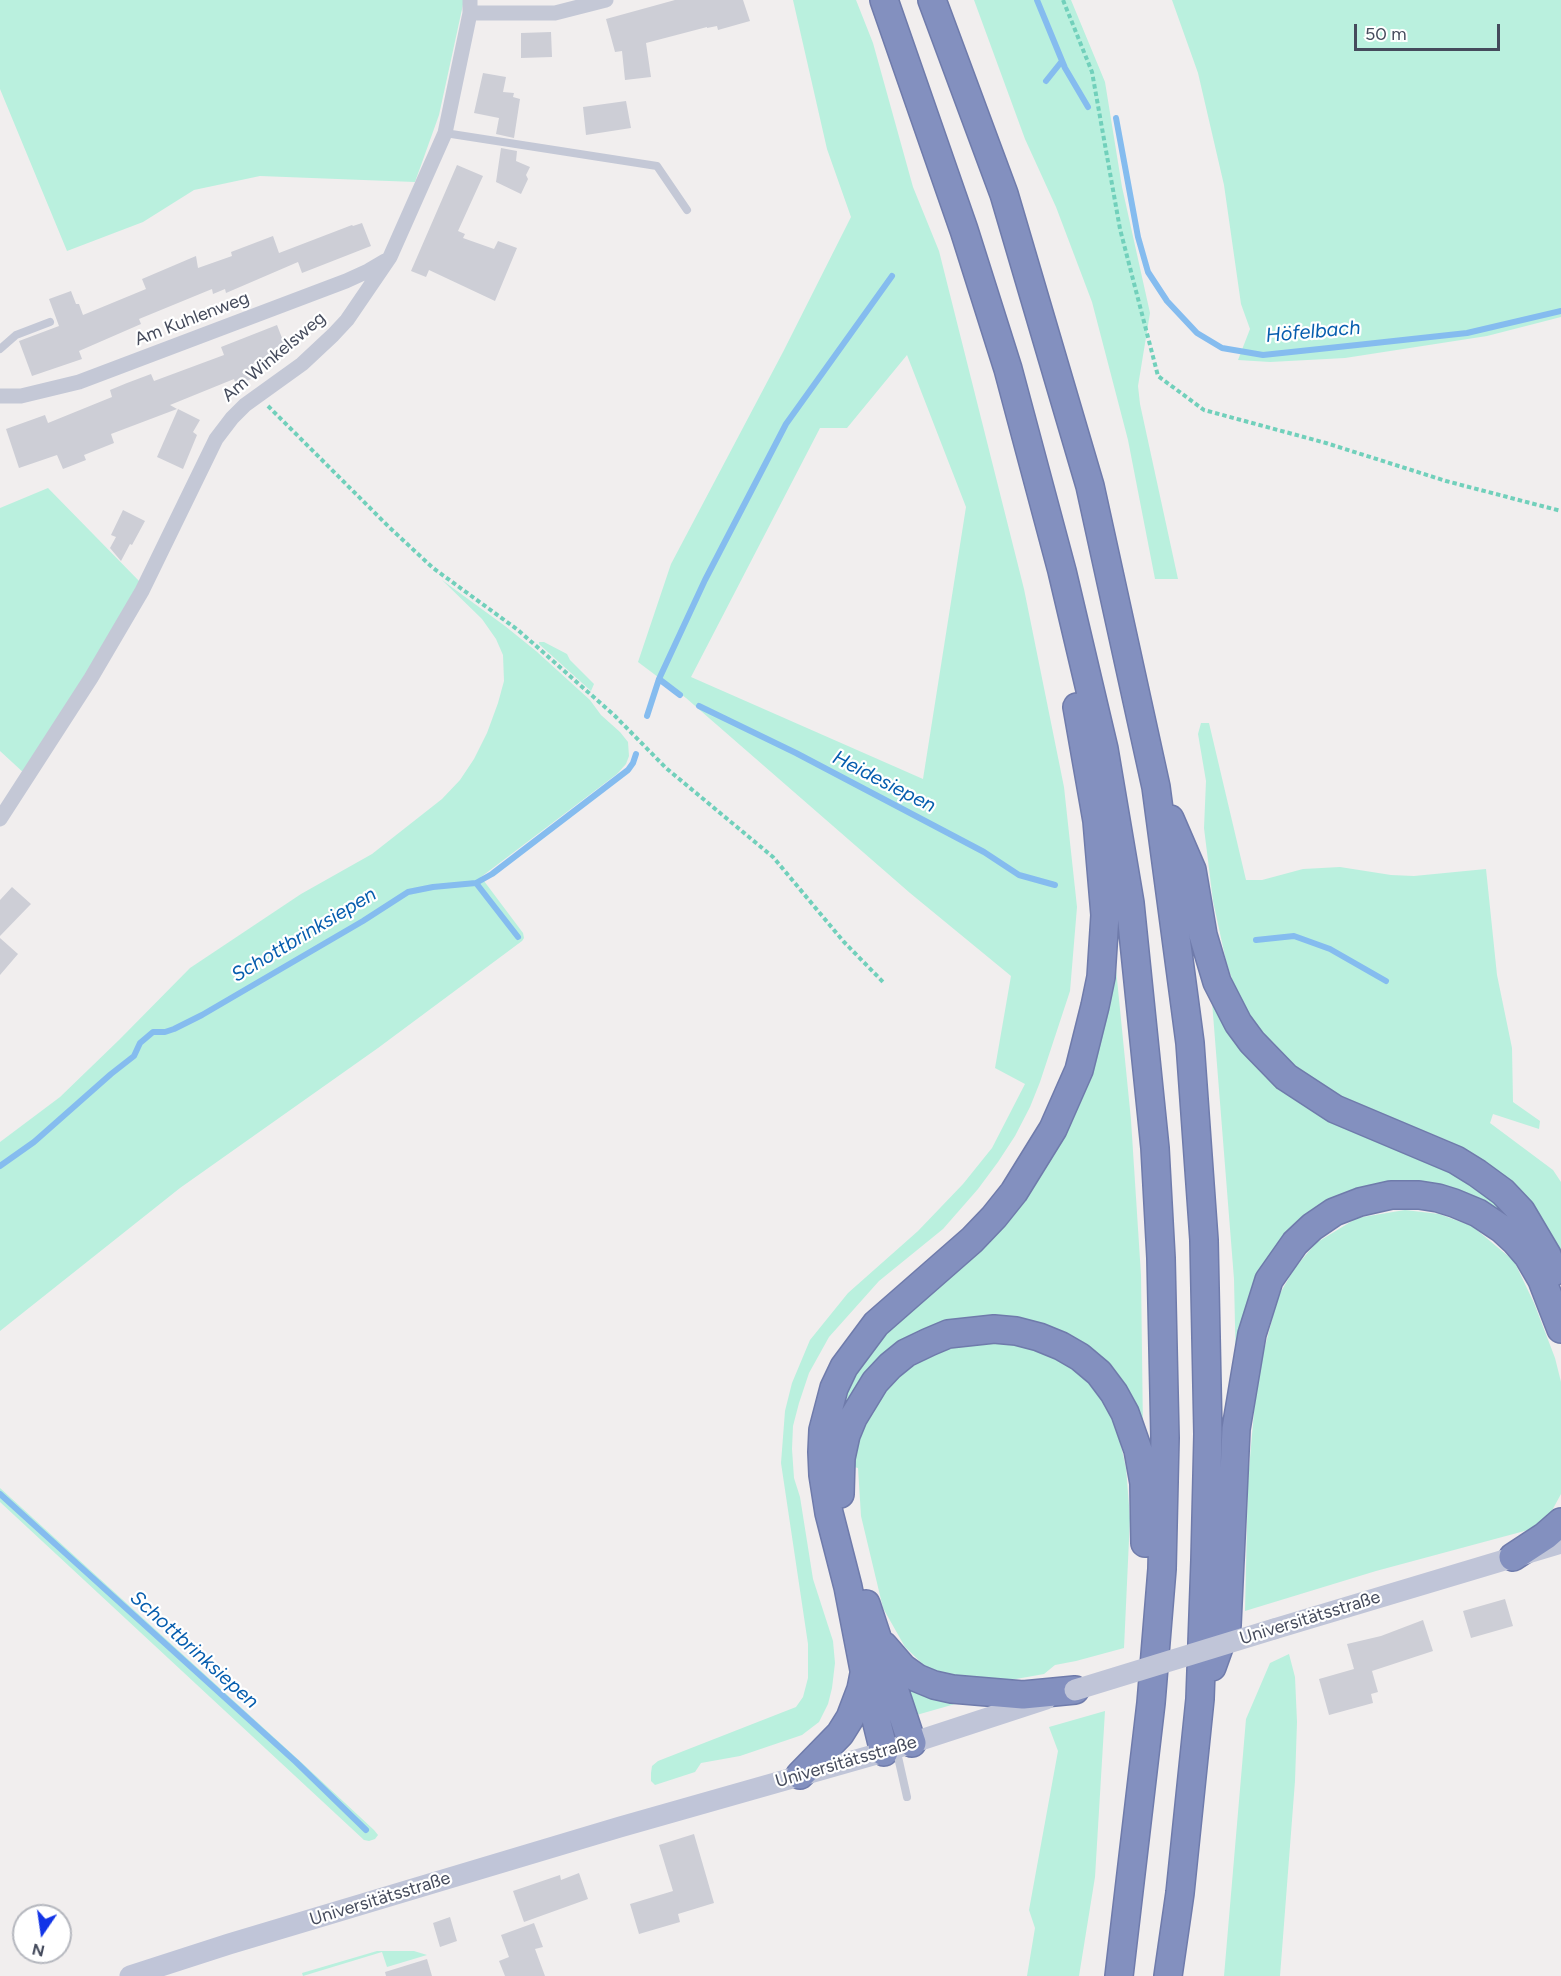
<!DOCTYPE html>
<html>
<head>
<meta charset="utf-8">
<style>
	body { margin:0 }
	#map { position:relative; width:1561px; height:1976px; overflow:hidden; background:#f1eeee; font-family:Figtree,sans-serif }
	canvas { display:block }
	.north { position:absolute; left:12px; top:1904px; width:60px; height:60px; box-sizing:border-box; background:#fff; border:2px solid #b5b7be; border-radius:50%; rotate:193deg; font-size:16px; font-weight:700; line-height:24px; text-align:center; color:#454b5c }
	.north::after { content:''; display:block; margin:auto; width:21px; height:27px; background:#1234e7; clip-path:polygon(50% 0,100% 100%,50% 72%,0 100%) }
	.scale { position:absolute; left:1354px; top:24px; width:146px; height:27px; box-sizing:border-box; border:3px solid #454b5c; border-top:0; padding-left:8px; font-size:18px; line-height:21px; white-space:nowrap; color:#454b5c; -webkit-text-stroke:4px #fff; paint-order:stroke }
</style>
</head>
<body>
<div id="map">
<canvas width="1561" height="1976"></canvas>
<div class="north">N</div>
<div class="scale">50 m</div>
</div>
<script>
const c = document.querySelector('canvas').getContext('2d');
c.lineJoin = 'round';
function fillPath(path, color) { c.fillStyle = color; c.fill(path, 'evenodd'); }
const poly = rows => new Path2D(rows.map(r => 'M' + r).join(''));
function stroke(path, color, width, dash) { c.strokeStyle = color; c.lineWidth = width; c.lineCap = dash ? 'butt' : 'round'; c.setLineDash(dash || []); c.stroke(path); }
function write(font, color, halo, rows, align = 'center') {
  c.font = font + ' Figtree,sans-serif'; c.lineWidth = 4.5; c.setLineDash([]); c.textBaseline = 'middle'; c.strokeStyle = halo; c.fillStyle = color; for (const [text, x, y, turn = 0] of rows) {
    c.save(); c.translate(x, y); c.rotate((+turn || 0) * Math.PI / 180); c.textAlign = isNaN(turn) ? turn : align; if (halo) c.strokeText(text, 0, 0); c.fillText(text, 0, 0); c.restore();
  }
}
fillPath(poly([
	[0,0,464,0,439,115,415,182,260,176,194,190,143,222,67,251,0,89],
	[793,0,856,0,873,43,913,187,939,251,1024,589,1064,787,1077,907,1070,991,1040,1082,1030,1107,1015,1136,998,1162,978,1189,943,1229,879,1281,829,1337,809,1373,799,1403,793,1426,792,1449,794,1478,800,1497,813,1579,833,1641,835,1663,832,1688,828,1704,819,1722,802,1735,740,1756,701,1763,695,1772,655,1785,651,1781,651,1773,652,1766,658,1761,796,1707,803,1697,808,1678,808,1644,781,1463,785,1411,792,1383,810,1340,848,1293,918,1231,963,1184,992,1148,1025,1084,995,1068,1011,976,910,893,686,698,638,662,671,564,783,352,851,217,827,149],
	[907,355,966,507,923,779,691,677,820,428,847,428],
	[974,0,1071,0,1105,82,1122,187,1150,313,1138,386,1140,404,1178,579,1155,579,1128,440,1092,302,1056,207,1025,139],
	[1172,0,1561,0,1561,317,1487,336,1345,358,1270,362,1238,360,1250,329,1241,304,1224,185,1198,73],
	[48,488,141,583,25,774,0,751,0,508],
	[442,580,505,626,536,651,590,700,601,715,620,732,628,742,629,756,626,764,617,774,481,877,523,933,524,938,522,941,378,1048,180,1188,0,1331,0,1142,60,1097,119,1040,190,968,301,894,372,854,442,799,460,780,474,759,487,733,498,703,504,681,503,655,496,639,482,619],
	[539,642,544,642,567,654,570,660,594,684,591,691,539,644],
	[1201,723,1209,723,1246,880,1262,880,1303,869,1340,867,1391,875,1414,876,1486,869,1497,975,1512,1048,1513,1102,1540,1121,1539,1129,1493,1114,1490,1123,1553,1170,1561,1182,1561,1254,1554,1238,1529,1200,1506,1177,1449,1141,1357,1105,1312,1080,1285,1058,1261,1031,1246,1010,1235,988,1226,961,1213,901,1204,828,1206,781,1198,734],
	[1114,949,1131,1120,1141,1275,1143,1432,1120,1441,1126,1468,1130,1518,1124,1648,1076,1661,1055,1665,1044,1674,1016,1679,962,1680,931,1672,905,1647,883,1608,861,1516,858,1468,830,1461,843,1389,862,1355,1020,1193],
	[1211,989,1237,1036,1475,1181,1526,1231,1468,1199,1315,1217,1236,1371,1234,1279],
	[1405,1210,1439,1214,1472,1226,1514,1261,1534,1303,1555,1358,1561,1382,1561,1494,1549,1516,1532,1529,1376,1571,1245,1611,1248,1481,1257,1377,1278,1297,1294,1269,1316,1243,1357,1218],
	[0,1488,301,1762,374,1830,378,1835,375,1839,369,1841,364,1840,0,1502],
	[1289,1654,1295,1677,1297,1722,1295,1781,1280,1976,1224,1976,1246,1719,1270,1663],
	[902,1679,962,1702,913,1716],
	[1105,1711,1095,1877,1079,1976,1027,1976,1035,1928,1029,1910,1058,1751,1049,1727],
	[377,1951,414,1951,427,1955,387,1967,382,1952,303,1976,302,1973]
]), '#baf0de');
stroke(poly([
	[1037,0,1065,68,1088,107],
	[1046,81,1062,61],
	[1116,118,1138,237,1148,272,1167,301,1197,333,1222,348,1263,355,1357,345,1467,333,1561,311],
	[659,679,680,695],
	[699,706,796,753,929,823,984,852,1019,875,1055,885],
	[647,716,659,679,705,580,786,424,892,276],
	[476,883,518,937],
	[1256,940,1294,936,1330,949,1386,981],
	[0,1166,34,1142,111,1074,134,1056,140,1043,153,1032,165,1032,174,1029,202,1015,363,921,408,892,433,887,476,883,492,874,628,770,633,763,636,754],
	[0,1494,296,1762,366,1830]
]), '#85bcef', 6);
fillPath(poly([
	[675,0,743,0,750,21,718,30,717,26,707,28,707,27,646,43,651,77,625,80,622,51,615,52,606,19],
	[551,32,552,57,521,58,521,33],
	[483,73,506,77,503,92,514,93,513,97,520,99,514,138,496,134,499,118,474,113],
	[626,101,631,128,586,135,583,107],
	[501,148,517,151,516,161,530,167,526,175,528,179,521,194,496,182],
	[457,165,483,176,458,231,465,234,463,238,494,249,498,241,517,248,495,301,429,270,426,277,411,271],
	[362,223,371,246,302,273,298,262,226,293,225,289,213,294,212,289,139,319,141,324,79,351,82,359,32,376,19,341,59,326,49,299,71,291,76,304,79,304,83,315,146,289,142,279,196,256,198,268,232,256,231,252,273,236,279,253,352,225,353,226],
	[277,325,287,351,253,363,259,376,236,385,234,379,170,405,177,409,111,434,114,443,84,455,86,460,63,469,57,455,19,468,6,429,45,415,48,423,112,397,110,390,127,383,151,374,154,381,224,355,221,347],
	[178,409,200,420,193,432,197,435,183,469,157,457],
	[123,510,145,521,132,545,130,544,121,561,110,548,116,537,111,535],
	[12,887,31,904,0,936,0,900],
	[0,938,18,954,0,975],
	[1505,1599,1513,1626,1471,1638,1463,1611],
	[1423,1620,1433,1651,1372,1671,1378,1692,1371,1694,1373,1703,1329,1715,1319,1679,1354,1669,1347,1644,1381,1636],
	[694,1834,714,1903,678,1914,680,1922,639,1934,630,1904,673,1891,659,1845],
	[579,1873,588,1899,524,1922,513,1891,560,1875,561,1880],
	[450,1917,457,1941,440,1947,433,1923],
	[534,1923,543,1947,535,1949,545,1976,505,1976,499,1961,509,1957,501,1935],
	[427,1959,432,1976,386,1976,385,1972]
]), '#cdced6');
const highway = poly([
	[884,0,964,230,1008,369,1062,571,1104,749,1130,903,1155,1148,1161,1258,1165,1438,1162,1569,1151,1703,1119,1976],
	[932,0,1004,194,1090,486,1156,787,1190,1043,1204,1240,1208,1434,1205,1560,1200,1699,1180,1893,1168,1976],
	[1170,819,1192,870,1203,935,1217,982,1238,1023,1252,1042,1286,1077,1335,1109,1456,1160,1477,1173,1503,1192,1521,1211,1547,1255,1553,1272],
	[840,1494,841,1458,846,1435,853,1418,875,1382,890,1366,906,1353,929,1342,948,1334,994,1329,1016,1331,1039,1337,1061,1346,1080,1357,1099,1373,1114,1393,1125,1413,1138,1450,1144,1483,1145,1543],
	[1513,1557,1545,1536,1561,1522],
	[866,1604,912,1743],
	[884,1646,903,1668,917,1678,934,1685,952,1689,1023,1695,1075,1690],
	[1212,1667,1227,1625,1236,1429,1252,1334,1269,1280,1295,1243,1312,1227,1334,1212,1360,1202,1391,1195,1419,1195,1438,1198,1454,1203,1478,1213,1502,1229,1515,1241,1528,1256,1542,1280,1561,1329],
	[884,1752,864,1670,848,1587,829,1513,823,1475,822,1452,823,1430,834,1388,844,1367,876,1324,972,1240,994,1217,1014,1192,1053,1129,1079,1070,1095,1006,1101,977,1105,915,1097,821,1077,707],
	[800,1775,840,1734,850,1718,861,1689,864,1674]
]);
stroke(highway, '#6f7bab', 30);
stroke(poly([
	[1063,0,1092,72,1120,229,1158,376,1204,410,1326,443,1446,481,1561,511],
	[268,406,390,528,433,568,518,630,615,716,666,768,773,857,844,942,884,983]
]), '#71d0bb', 4, [4.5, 3]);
stroke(poly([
	[445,133,657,166,687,210],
	[0,349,16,335,50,322],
	[896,1748,907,1797]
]), '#c4c8d6', 8);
stroke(poly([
	[470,13,555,13,606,0],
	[0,396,21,396,79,382,346,281,368,271,385,261],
	[0,819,91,678,142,591,216,439,232,418,245,405,302,364,333,335,347,320,390,257,445,133,470,13,470,0]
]), '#c4c8d6', 15);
stroke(poly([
	[1274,1629,1561,1543],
	[130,1976,229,1944,620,1827,884,1752,1046,1699]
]), '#c0c5d8', 21);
stroke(highway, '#8390bf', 27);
stroke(poly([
	[1075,1690,1274,1629]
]), '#c0c5d8', 21);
write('18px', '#454b5c', '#fff', [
	["Am Kuhlenweg",192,319,-21],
	["Am Winkelsweg",274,357,-40],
	["Universitätsstraße",1310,1618,-17],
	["Universitätsstraße",846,1762,-16],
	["Universitätsstraße",380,1899,-17]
]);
write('italic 20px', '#065dae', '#fff', [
	["Höfelbach",1313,332,-5],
	["Heidesiepen",884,782,27],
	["Schottbrinksiepen",304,935,-31],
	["Schottbrinksiepen",194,1650,42]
]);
</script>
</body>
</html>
